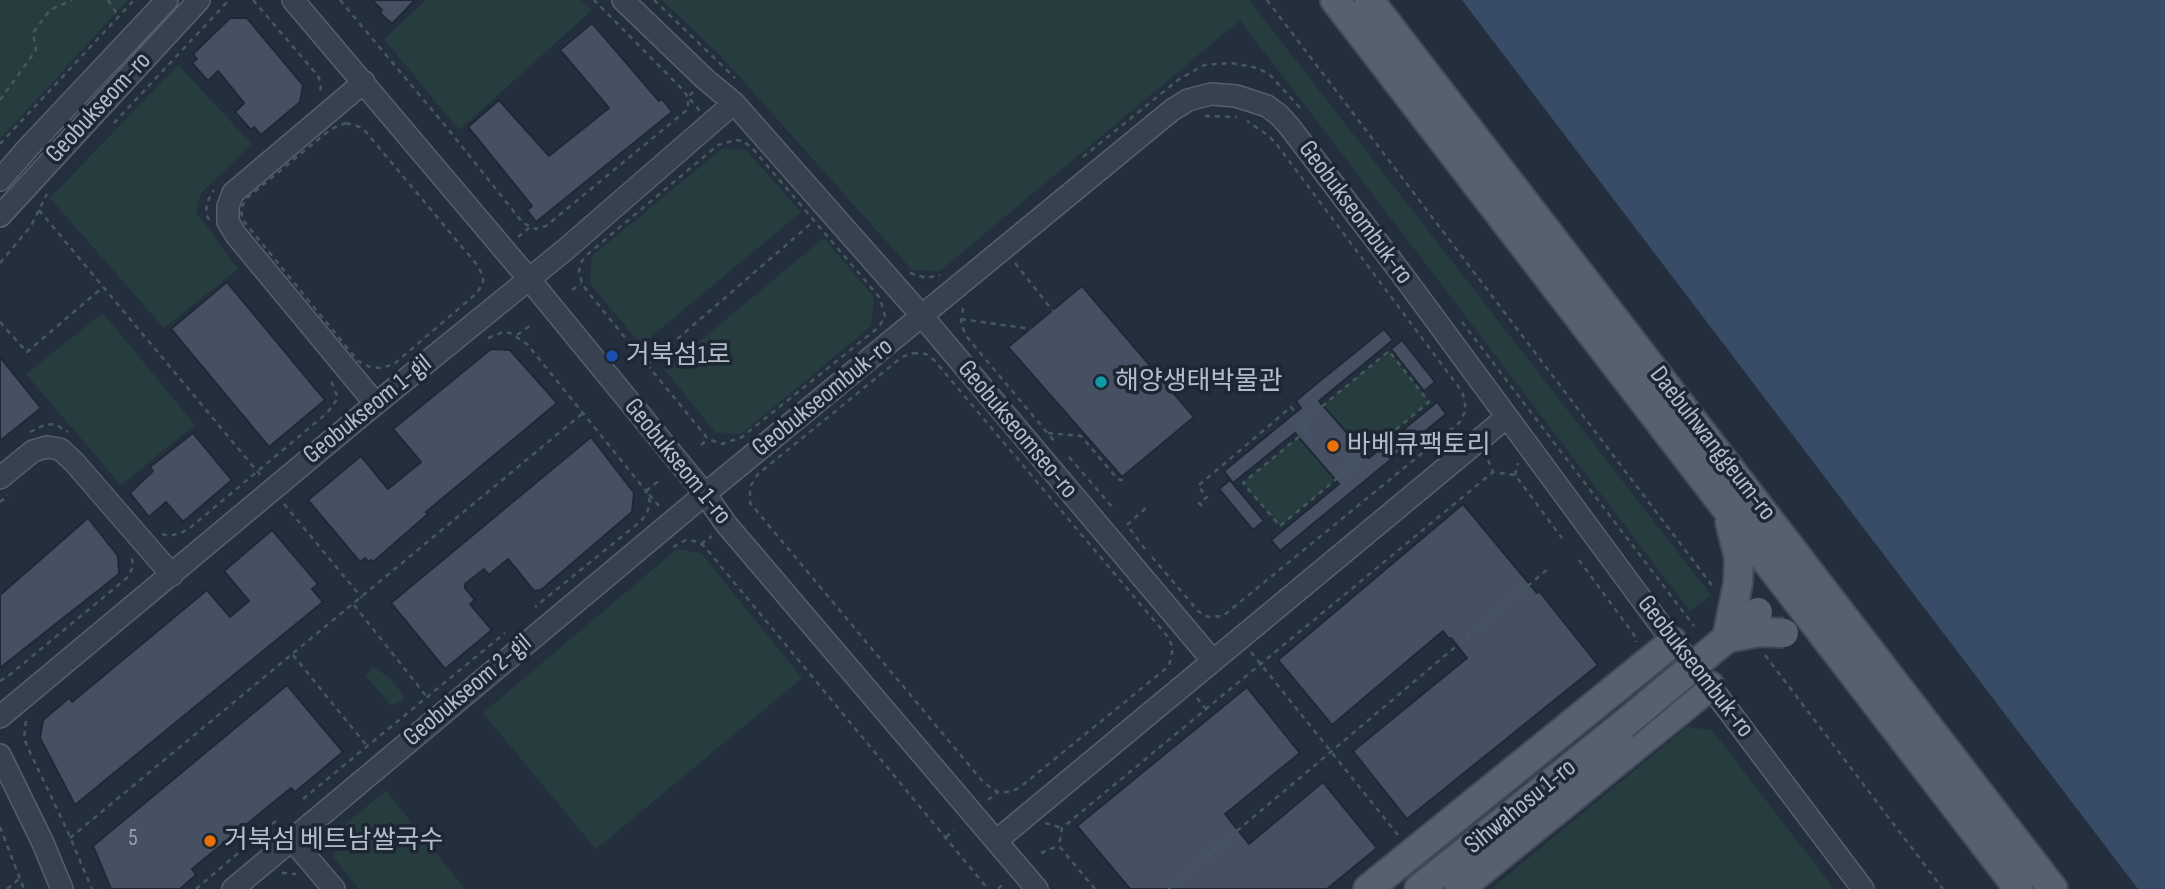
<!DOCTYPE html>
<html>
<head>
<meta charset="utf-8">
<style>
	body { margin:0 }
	canvas { display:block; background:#242f3e }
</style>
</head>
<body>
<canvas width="2165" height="889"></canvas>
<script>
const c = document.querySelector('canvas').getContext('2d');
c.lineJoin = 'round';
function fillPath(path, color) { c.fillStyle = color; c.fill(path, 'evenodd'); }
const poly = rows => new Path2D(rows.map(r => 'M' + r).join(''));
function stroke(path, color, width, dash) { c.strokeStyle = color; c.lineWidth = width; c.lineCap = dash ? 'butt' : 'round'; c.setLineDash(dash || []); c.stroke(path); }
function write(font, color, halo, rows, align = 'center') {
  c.font = font + ' "Sofia Sans Condensed","Noto Sans KR",sans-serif'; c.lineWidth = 7; c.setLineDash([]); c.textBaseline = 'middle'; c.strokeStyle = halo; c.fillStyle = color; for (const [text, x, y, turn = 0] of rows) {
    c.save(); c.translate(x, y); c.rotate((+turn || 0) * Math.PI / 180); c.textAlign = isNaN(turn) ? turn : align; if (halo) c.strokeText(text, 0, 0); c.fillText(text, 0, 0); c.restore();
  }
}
fillPath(poly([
	[0,0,128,0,0,139],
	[426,0,581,0,592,10,459,130,384,39],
	[662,0,1249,0,1711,595,1690,611,1240,20,940,271,912,270,720,55],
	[178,65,252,144,201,193,196,212,238,269,164,328,50,198],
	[722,149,746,150,801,212,641,345,590,283,592,256],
	[824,238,874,297,871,326,741,434,715,432,665,370],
	[103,313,195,425,121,485,26,374],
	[1389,351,1429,402,1280,526,1243,483,1308,429,1303,422],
	[677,549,701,553,802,678,596,849,483,713],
	[373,667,390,678,404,696,403,701,391,705,365,675],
	[1687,727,1712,730,1834,889,1491,889],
	[386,791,465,889,359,889,334,858,335,832]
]), '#263c3f');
fillPath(poly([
	[1462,0,2165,0,2165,889,2138,889]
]), '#394c67');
const building = poly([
	[372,0,415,0,392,24,380,13,382,10,372,0],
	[230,18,247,18,303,85,300,102,261,135,254,127,251,130,235,112,244,103,218,71,208,81,192,63,197,59,193,54,230,18],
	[592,23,659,101,662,99,672,112,536,222,527,210,532,206,468,127,499,100,549,156,609,108,560,50,592,23],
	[227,282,325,400,269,447,171,329,227,282],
	[1082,286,1194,417,1122,477,1008,347,1082,286],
	[1384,329,1393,340,1319,401,1369,458,1437,402,1446,414,1280,551,1271,540,1339,484,1295,433,1233,483,1224,471,1301,408,1296,401,1305,393,1384,329],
	[1402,340,1435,382,1424,391,1391,349,1402,340],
	[491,349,510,350,557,403,426,512,428,514,373,562,371,560,369,562,365,558,360,562,308,500,361,456,388,489,421,462,393,429,491,349],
	[0,357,41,408,0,441,0,357],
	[193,433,232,480,183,522,166,502,149,517,130,493,153,471,150,467,193,433],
	[591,437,634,493,632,512,541,590,534,591,508,559,489,575,484,569,465,584,465,588,475,600,470,604,492,630,445,669,391,603,591,437],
	[1230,480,1264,521,1253,530,1219,489,1230,480],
	[1463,504,1537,593,1539,591,1598,665,1407,819,1353,751,1467,658,1451,638,1449,639,1443,631,1332,725,1278,660,1463,504],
	[88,518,118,556,119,574,0,668,0,595,88,518],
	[272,530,318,584,312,589,323,602,75,805,40,738,43,720,69,698,72,702,207,590,230,617,249,601,224,571,272,530],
	[287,685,343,752,295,792,291,788,192,869,196,875,180,889,111,889,93,846,287,685],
	[1247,687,1300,753,1225,814,1249,844,1323,782,1377,848,1327,889,1130,889,1077,826,1247,687]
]);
fillPath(building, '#455162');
stroke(building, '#1f2835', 2);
const minor = poly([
	[293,0,529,279,705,494,726,524,1037,889],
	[623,0,705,79,734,103,922,316,1213,661],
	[364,82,233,193,228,206,228,222,236,235,375,403],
	[0,180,27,149,167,0],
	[0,216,199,0],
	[0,478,33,451,47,447,60,449,74,462,172,575],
	[0,717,362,415,566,249,734,103],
	[0,755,43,843,62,889],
	[293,841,334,889],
	[996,841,1507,417],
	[233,889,705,494,1172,110,1188,100,1211,94,1236,96,1267,106,1279,115,1289,126,1401,273,1673,642,1710,686,1863,889]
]);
const major = poly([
	[1335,0,2019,889],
	[1369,0,2053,889],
	[1730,522,1739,558,1738,583],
	[1368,889,1673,642],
	[1419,889,1623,725],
	[1459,889,1710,686]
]);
stroke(minor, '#565f6c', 24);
stroke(major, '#414a57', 32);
stroke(poly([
	[108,0,119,17],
	[253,0,318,76,321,84,320,94],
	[340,0,448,129,523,223,536,229,546,226,688,109,688,97,683,90,594,0],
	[654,0,735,78],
	[1267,0,1714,588],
	[693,92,688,97,700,111],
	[0,100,36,50,33,33,50,10,72,0],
	[1205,116,1237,117],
	[114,123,229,0],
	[346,123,360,127,366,132,478,266,483,277,483,283,477,293,394,364,381,368,370,367,358,361,242,219,241,208,247,198,331,129,346,123],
	[736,140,743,141,753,149,880,298,885,316,879,327,742,437,722,444,708,439,587,291,582,283,579,271,582,261,588,254,718,145,736,140],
	[0,144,134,0],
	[1083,157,1178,80,1204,65,1231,63,1258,68,1270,75,1300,108],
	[39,210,262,477],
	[209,220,206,213,207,202,214,190],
	[518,237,529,228],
	[0,263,31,226,47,194],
	[1015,263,1053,311],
	[910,273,926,278,940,275],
	[572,290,581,284],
	[963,308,961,323,966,336,1055,442],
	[961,319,1031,329],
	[0,322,27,352,103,287],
	[1462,322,1694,626],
	[517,335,531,325],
	[488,338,503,332,510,333,527,344,646,491,650,502,647,513,641,521,535,607],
	[913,353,926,354,934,360,1168,637,1173,648,1169,666,1024,784,1017,789,1007,792,998,792,984,783,750,503,750,487,758,474,902,357,913,353],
	[647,365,814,221],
	[30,432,44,425,55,424,68,432],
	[1048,433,1081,436,1116,477,1120,480,1124,480],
	[701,445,708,439],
	[1069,457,1113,508],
	[1347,460,1351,467],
	[1488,460,1493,472],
	[1515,475,1518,463],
	[0,502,8,495],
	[284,504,362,598],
	[659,506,646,491,660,480],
	[1202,506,1199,503,1207,497,1198,486,1291,407,1308,429,1243,483,1280,526,1429,402,1389,351,1303,422],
	[162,534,169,536,181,533,191,527,327,413,338,398,331,381],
	[701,544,712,536],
	[673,547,686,540,694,541,704,546,988,889],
	[1145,549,1127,525,1147,507],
	[1152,557,1199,612,1208,617,1223,616,1459,423,1466,410,1463,394,1458,386,1278,146,1269,136,1247,121],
	[1579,560,1637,639,1636,642],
	[354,605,427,697],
	[1251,652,1398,835],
	[293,655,367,746],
	[1765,655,1943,889],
	[0,681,7,677,128,577,133,567,132,558],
	[1197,698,1206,709],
	[26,721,24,738,28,748,67,830,92,889],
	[303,799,505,633],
	[988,800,998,792],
	[1045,823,1062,828],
	[0,827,24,889],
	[327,836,324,840,328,852],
	[946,837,954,830],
	[70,838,583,413],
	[1041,853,1058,846],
	[282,873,296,874],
	[7,889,19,879],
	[196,889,277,820],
	[998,889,1003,884],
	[1095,889,1059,846,1062,828,1493,472,1515,475,1562,538],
	[1168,889,1549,568]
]), '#44595c', 2.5, [5, 5]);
stroke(minor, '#38414e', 21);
stroke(major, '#56606e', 28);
const majorBridge = poly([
	[1738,583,1727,638,1760,632,1784,633],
	[1623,725,1758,612]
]);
stroke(majorBridge, '#414a57', 32, []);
stroke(majorBridge, '#56606e', 28);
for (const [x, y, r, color] of [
	[612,356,7,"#1a4fb4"],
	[1101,382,7,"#0f9aa8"],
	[1333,446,7,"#e8710a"],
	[210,841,7,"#e8710a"]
]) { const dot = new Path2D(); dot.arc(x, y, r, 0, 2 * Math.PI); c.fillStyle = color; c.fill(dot); stroke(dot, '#1d2633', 2.5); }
write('23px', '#98a1af', null, [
	["5",133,839]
]);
write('26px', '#b4bcc9', '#1d2633', [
	["Geobukseom-ro",99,108,-47],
	["Geobukseombuk-ro",1355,213,53],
	["Geobukseombuk-ro",823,398,-39],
	["Geobukseom 1-gil",368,410,-39],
	["Geobukseomseo-ro",1017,430,50],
	["Daebuhwanggeum-ro",1712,444,52],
	["Geobukseom 1-ro",677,462,51],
	["Geobukseombuk-ro",1695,667,52],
	["Geobukseom 2-gil",468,691,-40],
	["Sihwahosu 1-ro",1521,807,-39]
]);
write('26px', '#b4bcc9', '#1d2633', [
	["거북섬1로",626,356],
	["해양생태박물관",1115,382],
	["바베큐팩토리",1347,446],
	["거북섬 베트남쌀국수",224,841]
], 'left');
</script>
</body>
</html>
